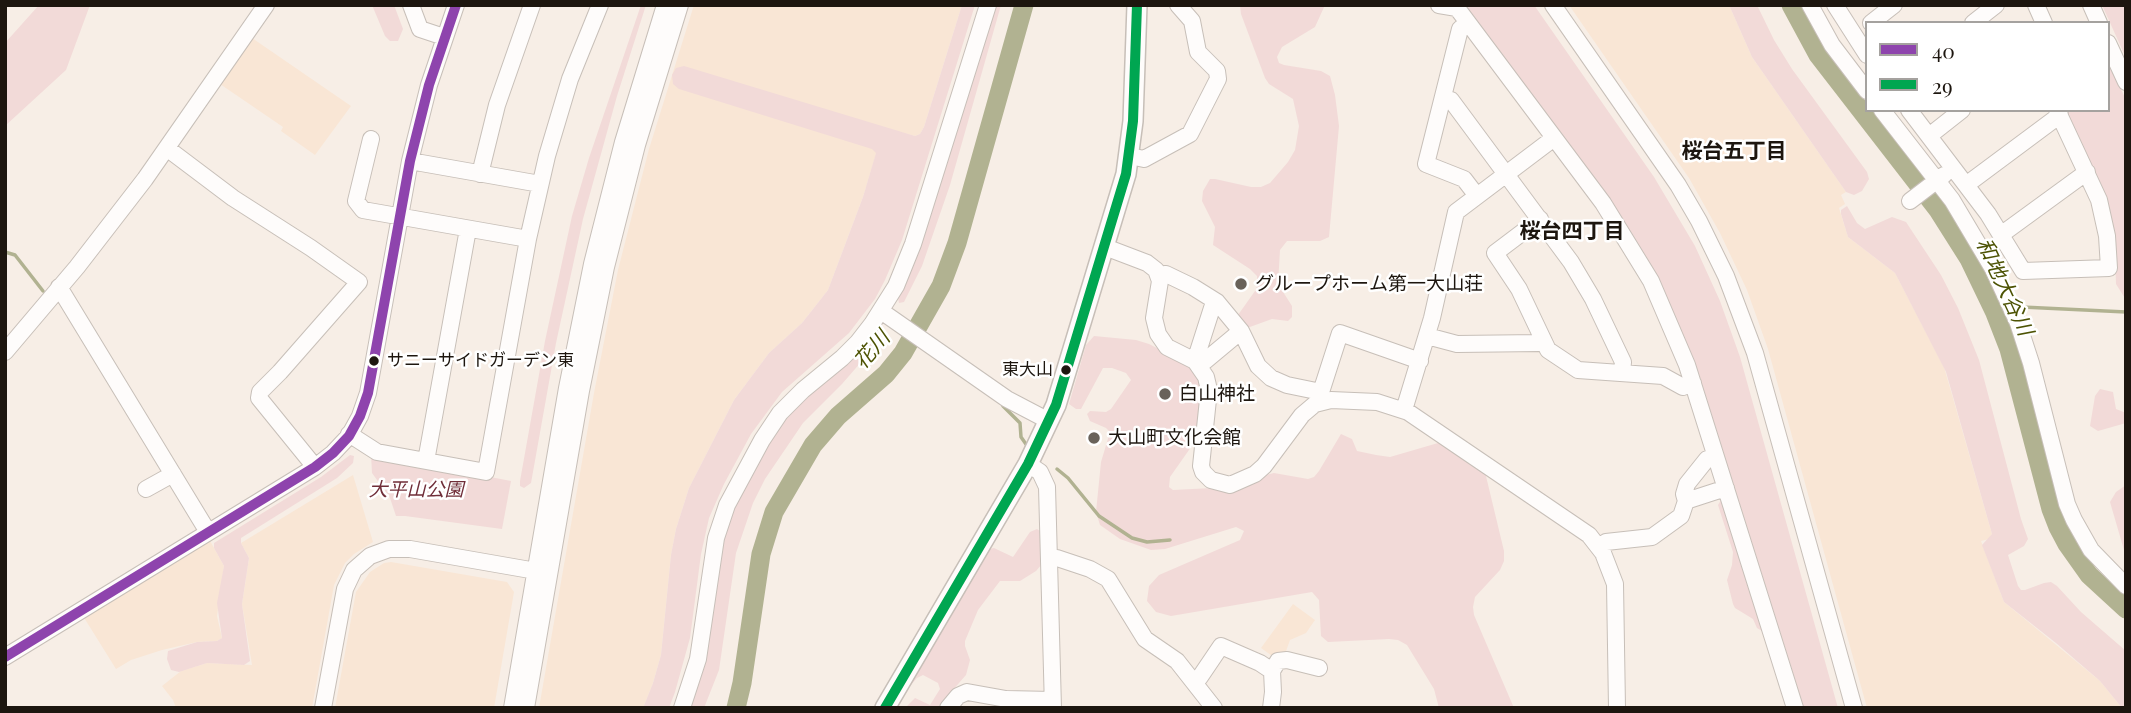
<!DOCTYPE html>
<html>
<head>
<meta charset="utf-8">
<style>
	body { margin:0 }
	#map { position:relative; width:2131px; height:713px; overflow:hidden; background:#f7eee6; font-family:"Playfair Display",serif }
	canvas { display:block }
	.frame { position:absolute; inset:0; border:7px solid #1d160f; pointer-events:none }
	.legend { position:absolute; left:1865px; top:21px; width:245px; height:91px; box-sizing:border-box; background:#fff; border:2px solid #a5a29f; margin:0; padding:9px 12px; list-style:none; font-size:21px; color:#1d160f }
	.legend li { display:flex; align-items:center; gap:14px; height:35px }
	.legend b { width:35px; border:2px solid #a5a29f }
</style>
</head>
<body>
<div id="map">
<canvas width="2131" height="713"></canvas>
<div class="frame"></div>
<ul class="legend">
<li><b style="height:9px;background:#8e44ad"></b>40</li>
<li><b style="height:9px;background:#00a651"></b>29</li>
</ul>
</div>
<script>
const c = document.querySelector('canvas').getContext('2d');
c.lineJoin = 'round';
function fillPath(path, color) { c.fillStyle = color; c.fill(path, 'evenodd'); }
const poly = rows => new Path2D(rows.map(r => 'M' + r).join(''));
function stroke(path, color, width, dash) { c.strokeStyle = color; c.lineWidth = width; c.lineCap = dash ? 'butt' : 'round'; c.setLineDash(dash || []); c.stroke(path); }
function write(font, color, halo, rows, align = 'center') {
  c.font = font + ' "Playfair Display","Noto Sans JP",serif'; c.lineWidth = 5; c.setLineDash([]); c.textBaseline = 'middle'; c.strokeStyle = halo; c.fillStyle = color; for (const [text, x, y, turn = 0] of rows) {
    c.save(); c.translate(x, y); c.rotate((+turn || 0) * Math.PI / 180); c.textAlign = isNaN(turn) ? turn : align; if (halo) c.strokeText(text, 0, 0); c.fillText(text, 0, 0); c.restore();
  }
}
fillPath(poly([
	[694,5,962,5,924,127,920,134,915,136,884,128,863,197,828,290,802,323,769,353,734,400,689,488,676,529,671,555,661,655,653,683,643,708,539,708,594,393,618,270,649,149],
	[1569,5,1729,5,1752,57,1846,192,1841,195,1845,204,1839,208,1848,237,1895,273,1944,367,1992,534,1989,539,1981,541,2004,602,2100,681,2122,708,1867,708,1768,349,1747,290,1720,233,1689,178],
	[252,38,351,106,315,155,281,131,283,127,220,84],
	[353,475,373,542,354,554,345,563,334,585,312,708,176,708,173,700,162,686,181,671,207,663,252,665,242,604,249,558,241,543],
	[209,539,224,566,217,616,222,638,217,641,197,642,162,650,131,660,116,669,83,616],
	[391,562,507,582,514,592,494,708,335,708,356,592,370,572,384,563],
	[1293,604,1315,620,1306,633,1290,640,1285,654,1275,658,1261,648]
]), '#f9e6d5');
fillPath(poly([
	[39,5,90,5,66,70,5,126,5,43],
	[372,5,394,5,403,29,398,41,390,41,385,36],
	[641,5,646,5,617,96,583,219,556,343,531,483,524,488,520,486,520,481,545,341,572,216,589,158],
	[962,5,975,5,902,240,885,280,875,299,849,333,782,392,751,434,724,484,709,518,701,554,690,638,675,692,669,708,643,708,653,683,661,655,671,555,676,529,689,488,734,400,769,353,802,323,828,290,863,197,876,153,872,149,679,89,673,84,672,75,676,68,684,66,915,136,920,134,924,127],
	[995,5,1001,5,950,185,922,266,904,302,899,303,898,298,920,247],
	[1240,5,1325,5,1315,27,1282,47,1277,57,1279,63,1284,65,1321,71,1330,76,1335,95,1339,126,1329,237,1320,241,1287,241,1280,250,1278,284,1292,306,1292,317,1288,321,1272,319,1247,328,1238,315,1255,291,1257,286,1257,276,1250,269,1213,245,1215,227,1202,201,1203,191,1210,179,1215,179,1251,187,1261,187,1270,183,1288,162,1295,150,1299,126,1293,99,1269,84,1265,78,1241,14],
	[1465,5,1534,5,1654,177,1695,246,1720,301,1740,357,1838,708,1804,708,1695,362,1658,278,1610,199],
	[1729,5,1757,5,1774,40,1792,69,1867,172,1869,179,1862,191,1854,195,1846,192,1752,57],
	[2102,5,2126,5,2126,58],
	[2108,61,2126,100,2126,300,2116,284,2115,254,2064,110,2108,110],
	[1847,206,1857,223,1865,229,1892,217,1906,222,1941,275,1958,308,1979,360,2021,519,2028,539,2024,546,2008,555,2018,586,2021,590,2025,590,2044,583,2051,582,2057,586,2081,612,2126,651,2126,708,2122,708,2100,681,2056,643,2004,602,1982,545,1992,534,1946,372,1895,273,1848,237,1841,214,1841,210],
	[878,330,882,331,882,338,842,384,803,423,765,479,753,503,736,553,719,670,704,708,690,708,705,660,723,540,733,508,768,444,786,418],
	[1094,336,1136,340,1149,344,1188,364,1203,386,1196,440,1170,477,1169,487,1173,490,1212,488,1274,473,1308,479,1314,477,1319,471,1341,434,1352,439,1357,451,1376,455,1390,457,1438,443,1450,447,1485,472,1504,551,1504,561,1500,570,1475,597,1473,607,1474,615,1514,708,1439,708,1434,689,1407,645,1398,640,1389,639,1328,642,1321,636,1319,600,1312,592,1171,616,1156,612,1147,601,1149,586,1159,575,1240,540,1244,531,1236,527,1165,549,1151,550,1120,539,1100,525,1096,512,1101,462,1110,432,1106,428,1090,421,1087,414,1090,411,1106,412,1111,409,1131,380,1126,373,1112,368,1103,368,1081,409,1076,409,1069,404,1086,345],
	[2100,389,2113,392,2116,409,2126,413,2126,423,2098,431,2090,426,2095,396],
	[371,454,511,481,502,529,405,516,396,516,390,498,372,473],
	[350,455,354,456,353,463,337,478,241,538,241,543,249,558,242,604,250,661,244,665,207,663,179,672,171,670,167,659,168,651,197,642,217,641,222,638,217,603,224,566,214,548,214,543,321,477],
	[2126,485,2126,557,2110,502,2116,492],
	[1721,500,1723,500,1764,629,1762,631,1757,628,1753,619,1735,608,1733,604,1727,580,1732,565,1733,552,1718,505],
	[1037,529,1040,531,1042,564,1036,571,1020,581,1000,581,978,610,965,641,965,646,970,660,966,675,937,708,905,708,915,698,930,705,940,689,938,683,923,675,917,678,905,692,989,549,994,548,1013,557,1030,532]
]), '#f2dad8');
stroke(poly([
	[5,252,15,255,43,291],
	[2017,309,2022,307,2126,312],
	[1997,318,2001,316],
	[1003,406,1020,423,1021,437,1028,447],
	[1057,469,1068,478,1099,516,1132,538,1147,542,1170,540]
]), '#b1b291', 3.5);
stroke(poly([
	[1791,5,1818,55,1938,210,1969,259,1995,313,2009,349,2051,509,2058,527,2067,544,2089,575,2126,609],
	[736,708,742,683,761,554,774,512,813,445,838,416,886,374,903,353,941,286,957,243,1024,5]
]), '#b1b291', 19);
const minor = poly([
	[411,5,420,29,444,37],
	[1439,5,1457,8,1603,203,1651,281,1687,365,1795,708],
	[1553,5,1678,185,1699,221,1726,276,1755,353,1854,708],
	[1810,5,1832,45,1867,91],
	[1835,5,1867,55],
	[2036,5,2044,23],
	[2091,5,2099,23],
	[1468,23,1460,29,1426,164,1464,179,1477,196],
	[1871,23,1894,5],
	[1973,23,1996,5],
	[2108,43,2126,82],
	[1443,98,1451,100,1571,262,1593,299,1623,362,1622,373],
	[1882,110,1952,200,1993,269,2018,323,2031,363,2067,504,2074,520,2091,550,2126,586],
	[1909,110,1988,214,2023,271,2109,268,2107,236,2099,200,2057,110],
	[1929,136,1962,110],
	[371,139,356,201,363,210,528,239],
	[168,149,233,198,311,248,359,282,280,372,260,392,259,398,315,467],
	[1130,156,1144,159,1190,134,1218,79,1217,71,1198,52,1192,21,1178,5],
	[410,161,540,184],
	[480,174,497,105,532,5],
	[1966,185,2060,115],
	[1910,201,1944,175],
	[1540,219,1495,253,1519,289,1548,350,1578,370,1663,376,1683,387,1693,383],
	[2002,234,2087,172],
	[1105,247,1147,263,1156,270,1160,281,1154,318,1158,334,1167,347,1195,361,1206,377,1209,390,1201,466,1203,472,1211,480,1230,485,1255,474,1264,466,1302,415,1315,404,1331,400,1377,402,1408,412,1589,535,1603,553,1615,584,1617,708],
	[1159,275,1166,274,1193,287,1217,302,1241,331,1258,366,1271,378,1287,385,1321,392],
	[59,287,208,532],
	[881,311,1007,399,1049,421],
	[1427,336,1457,344,1539,343,1543,341],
	[5,352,77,267,145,179,266,5],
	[1195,361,1212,308,1217,302],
	[1199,366,1241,331],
	[1323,401,1321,392,1340,333,1420,361],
	[1404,410,1432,318,1456,212,1554,138],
	[349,434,377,452,486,472,528,239,547,156,570,79,600,5],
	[426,461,468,229],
	[1028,464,1040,472,1047,487,1053,708],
	[146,489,173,474],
	[1686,501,1684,494,1687,484,1707,459,1716,457],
	[1599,547,1606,542,1652,537,1681,516,1686,501,1726,488],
	[1049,558,1057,558,1090,569,1108,579,1145,639,1177,661,1214,708],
	[5,657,315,467,333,453,349,436,360,416,368,393,410,161,429,85,456,5],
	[1194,682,1200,677,1221,646,1260,663,1272,671],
	[323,708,345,589,354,570,370,556,389,549,410,549,536,571],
	[512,708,567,388,592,264,623,142,665,5],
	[526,708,581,391,606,267,637,145,680,5],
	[682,708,698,659,716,538,727,505,762,440,780,413,803,390,842,358,858,342,872,324,896,286,913,244,988,5],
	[948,708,958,696,967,692,1006,699,1052,700],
	[1271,708,1273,692,1272,671,1278,661,1287,660,1319,668]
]);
const major = poly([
	[885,708,1028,464,1056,405,1126,174,1133,121,1137,5]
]);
stroke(minor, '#c7bfb8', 18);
stroke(major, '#c7bfb8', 22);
stroke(minor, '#fefcfb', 16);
stroke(major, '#fefcfb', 19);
stroke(poly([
	[5,657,315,467,333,453,349,436,360,416,368,393,410,161,429,85,456,5]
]), '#8e44ad', 10);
stroke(poly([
	[885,708,1028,464,1056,405,1126,174,1133,121,1137,5]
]), '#00a651', 10);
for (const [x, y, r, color] of [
	[1241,284,7,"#69625a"],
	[374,361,6,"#1d160f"],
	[1066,370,6,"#1d160f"],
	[1165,394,7,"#69625a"],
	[1094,438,7,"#69625a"]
]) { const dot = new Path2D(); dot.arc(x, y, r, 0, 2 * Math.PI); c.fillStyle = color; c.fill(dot); stroke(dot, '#fff', 2.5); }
write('17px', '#1d160f', '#fff', [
	["サニーサイドガーデン東",387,361],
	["東大山",1053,370,"right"]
], 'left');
write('19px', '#1d160f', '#fff', [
	["グループホーム第一大山荘",1255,284],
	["白山神社",1179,394],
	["大山町文化会館",1108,438]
], 'left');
write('italic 19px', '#702e39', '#fff', [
	["大平山公園",416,490]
]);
write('bold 21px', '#1d160f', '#fff', [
	["桜台五丁目",1734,151],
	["桜台四丁目",1572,231]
]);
write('italic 21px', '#4d5304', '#fff', [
	["和地大谷川",2004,287,65],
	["花川",872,350,-49]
]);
</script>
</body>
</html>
